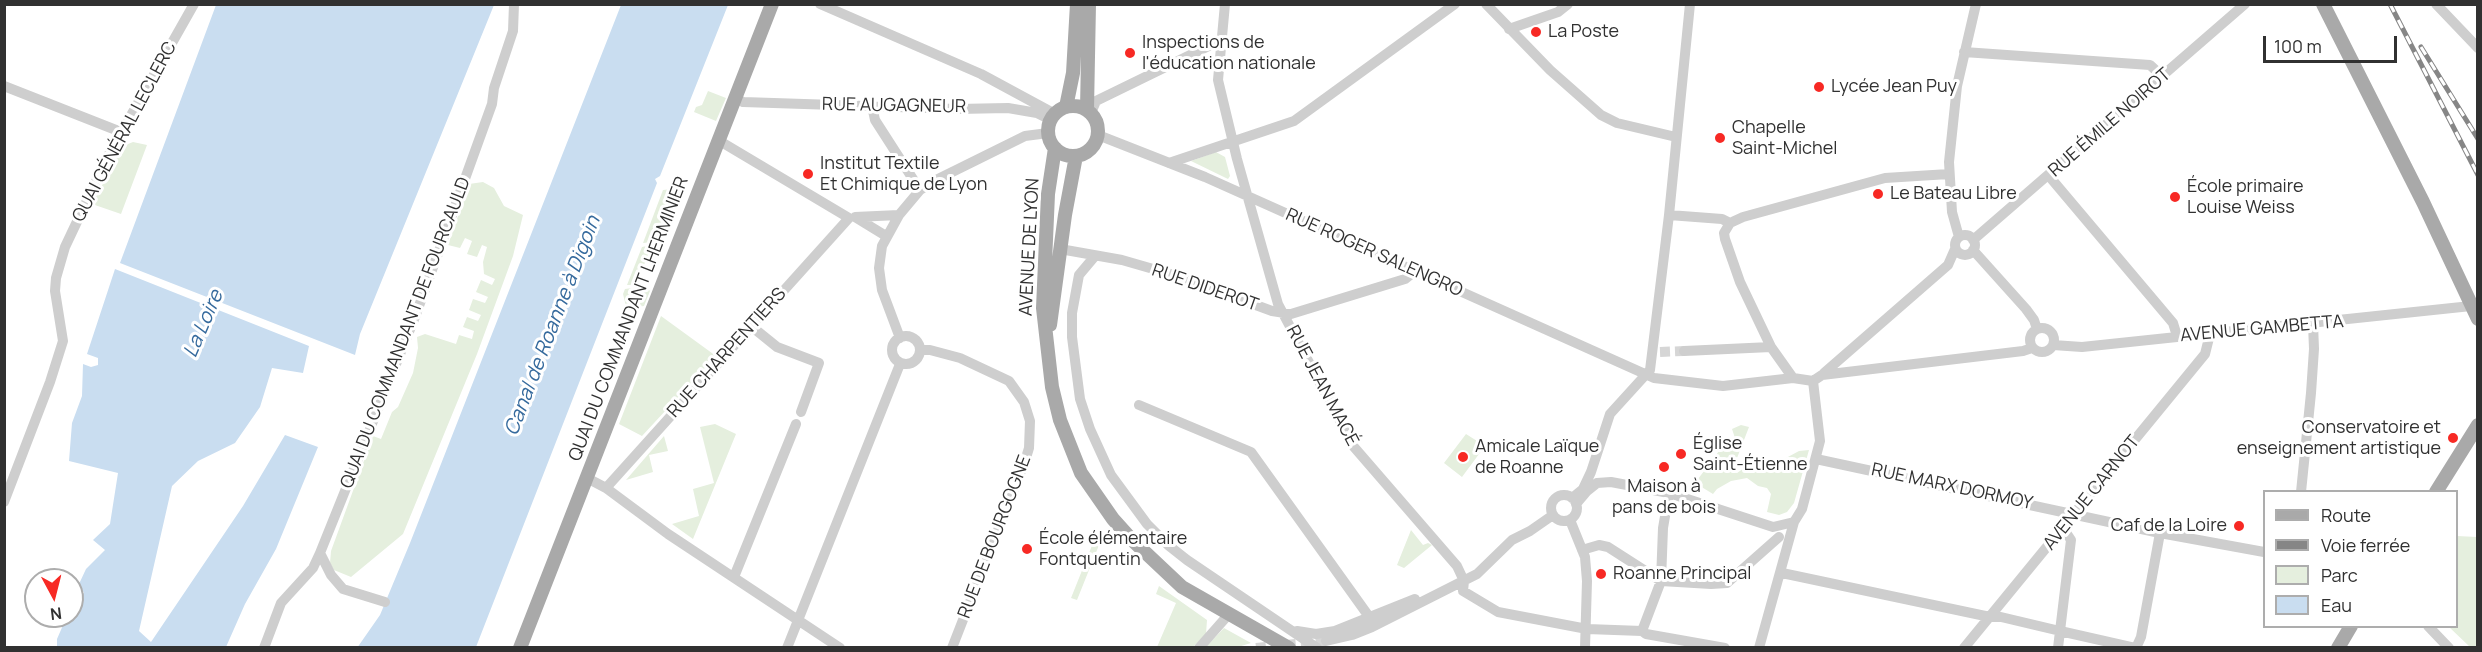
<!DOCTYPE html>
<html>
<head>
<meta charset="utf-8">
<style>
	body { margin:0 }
	#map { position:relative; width:2482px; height:652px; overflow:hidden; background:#fff; font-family:Manrope,sans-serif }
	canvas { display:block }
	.frame { position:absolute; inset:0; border:6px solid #313131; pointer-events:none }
	.legend { position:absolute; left:2263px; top:490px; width:195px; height:138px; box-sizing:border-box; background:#fff; border:2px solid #adadad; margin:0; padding:8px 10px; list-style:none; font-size:18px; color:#313131 }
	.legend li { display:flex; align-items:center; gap:12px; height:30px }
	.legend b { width:30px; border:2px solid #adadad }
	.north { position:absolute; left:24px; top:568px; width:60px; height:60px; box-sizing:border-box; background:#fff; border:2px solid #adadad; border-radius:50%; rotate:173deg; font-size:16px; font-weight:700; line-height:24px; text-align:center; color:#313131 }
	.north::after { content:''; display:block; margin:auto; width:21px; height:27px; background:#f72924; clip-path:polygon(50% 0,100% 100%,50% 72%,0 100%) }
	.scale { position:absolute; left:2263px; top:36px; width:134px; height:27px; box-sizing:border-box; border:3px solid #313131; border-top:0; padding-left:8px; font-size:18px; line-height:21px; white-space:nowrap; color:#313131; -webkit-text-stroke:4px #fff; paint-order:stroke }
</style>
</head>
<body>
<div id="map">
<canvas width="2482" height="652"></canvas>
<div class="frame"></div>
<ul class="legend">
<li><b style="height:8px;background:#a9a9a9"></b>Route</li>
<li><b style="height:8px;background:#868686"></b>Voie ferrée</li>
<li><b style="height:16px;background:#e5efde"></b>Parc</li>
<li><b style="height:16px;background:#c9ddf0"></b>Eau</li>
</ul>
<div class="north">N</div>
<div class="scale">100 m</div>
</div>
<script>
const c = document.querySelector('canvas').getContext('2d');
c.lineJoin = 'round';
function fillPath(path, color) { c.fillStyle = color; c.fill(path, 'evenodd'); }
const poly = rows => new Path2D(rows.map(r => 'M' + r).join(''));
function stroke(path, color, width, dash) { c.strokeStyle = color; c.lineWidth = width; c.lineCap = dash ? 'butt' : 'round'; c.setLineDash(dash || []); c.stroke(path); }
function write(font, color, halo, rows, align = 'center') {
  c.font = font + ' Manrope,sans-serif'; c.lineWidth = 6; c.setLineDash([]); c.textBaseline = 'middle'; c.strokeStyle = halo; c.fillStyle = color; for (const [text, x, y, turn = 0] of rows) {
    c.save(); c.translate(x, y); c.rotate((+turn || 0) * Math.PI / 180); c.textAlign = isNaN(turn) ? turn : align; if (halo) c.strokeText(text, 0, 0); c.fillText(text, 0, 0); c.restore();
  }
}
fillPath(poly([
	[708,91,726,98,716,121,694,112,696,107,702,105],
	[133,142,147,145,121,214,92,204,123,146],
	[1216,152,1225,157,1230,176,1228,179,1191,161],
	[483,182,494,188,504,206,523,215,513,256,477,354,403,534,351,577,334,570,330,563,331,551,373,436,381,439,392,412,398,407,413,373,418,348,417,337,425,334,456,344,459,335,472,339,474,331,463,327,467,317,478,321,481,315,469,310,473,299,485,303,488,297,476,292,481,280,492,285,495,279,484,274,483,262,487,247,482,245,477,257,467,254,472,241,465,238,460,248,448,245,469,184],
	[672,189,678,195,677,198,670,200,653,242,643,243,663,190],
	[652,245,636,285,627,285,642,247],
	[646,286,650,291,644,306,631,308,626,306,623,294,625,289],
	[661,316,716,356,642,436,619,424],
	[715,424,736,434,693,539,672,524,699,516,693,489,714,483,700,427],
	[1741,425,1749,427,1732,471,1737,473,1750,464,1761,461,1773,465,1799,451,1809,450,1794,503,1787,512,1779,515,1767,512,1771,494,1767,488,1758,486,1747,478,1731,481,1717,489,1713,494,1695,483,1722,447,1730,448,1734,446,1736,441,1732,429],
	[1466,434,1485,446,1462,477,1444,463],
	[664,436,668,451,649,455,653,472,626,480],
	[1411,530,1423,545,1428,543,1432,545,1404,568,1397,565],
	[2457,536,2477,537,2477,647,2470,647,2449,627,2456,626],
	[1095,538,1101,540,1077,600,1071,598],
	[1159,586,1207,620,1206,634,1193,647,1157,647,1176,603,1156,594],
	[1224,628,1251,643,1238,647,1205,648]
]), '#e5efde');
fillPath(poly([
	[216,5,494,5,360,334,355,355,120,263],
	[621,5,728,5,660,176,655,179,657,183,476,647,357,648,380,615,410,543],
	[115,269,309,346,303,373,272,368,260,407,235,443,198,461,172,486,139,631,151,642,243,506,285,435,318,447,276,549,245,604,226,647,57,647,57,639,67,616,72,616,74,597,84,593,79,584,86,569,105,550,93,540,110,524,118,473,69,461,72,423,82,396,83,364,91,367,98,365,98,358,87,354]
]), '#c9ddf0');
stroke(poly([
	[1660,352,1684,351],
	[1256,648,1326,641]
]), '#d6d6d6', 10, [10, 5]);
stroke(poly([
	[820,4,981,74,1055,114],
	[1225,4,1218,80,1237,159,1278,304,1354,447,1457,566,1464,581,1463,591,1498,612,1587,629,1642,631,1646,634,1725,648],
	[1486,4,1550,70,1601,115,1617,123,1676,137],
	[2436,4,2478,48],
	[1509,29,1558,12,1568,4],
	[1964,52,2150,65,2163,77],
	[4,86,121,132],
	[735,98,743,102,957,109,1008,108,1037,113,1051,120],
	[872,106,875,120,920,190],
	[1091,113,1096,101,1221,40],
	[1098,135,1205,177,1654,378,1723,386,1793,378,1813,381],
	[718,140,849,218],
	[1169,163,1294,121,1455,4],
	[2049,176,2173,323,2177,336],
	[1669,215,1722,219,1730,223],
	[1730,223,1743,217,1885,178,1949,174],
	[1730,223,1724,233,1725,239,1740,282,1771,347,1793,378],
	'1955 245a10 10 0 1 1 20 0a10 10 0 1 1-20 0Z',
	[886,236,855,217,899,215],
	[1959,237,1952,212,1949,162,1957,86,1976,4],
	[1973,240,2245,4],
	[1060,249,1122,260,1174,275,1272,311,1291,314,1405,279,1415,271],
	[1973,250,2026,309,2034,320,2037,329],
	[1095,256,1079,275,1072,313,1072,337,1080,399,1090,429,1111,475,1147,524,1168,545,1187,560,1317,648],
	[751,326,777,347,819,363,801,412],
	'2030 340a12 12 0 1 1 24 0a12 12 0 1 1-24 0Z',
	'892 350a14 14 0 1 1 28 0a14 14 0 1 1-28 0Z',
	[900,338,882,290,879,268,882,246,899,215,920,190,934,181,1025,136,1048,133],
	[2053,345,2082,347,2471,306],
	[920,350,930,350,960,358,1009,381,1024,402,1030,421,1029,448,1025,461,952,648],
	[1684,351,1771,347],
	[1824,373,1948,265,1955,249],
	[1813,381,1822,375,2023,351,2032,348],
	[1139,405,1251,452,1370,618],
	[1816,459,2160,533,2264,552],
	[587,478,606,488,668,534,840,648],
	[606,488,849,218],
	[2301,492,2311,393,2314,349,2313,324],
	'1551 508a13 13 0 1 1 26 0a13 13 0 1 1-26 0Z',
	[1572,498,1583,489,1591,472,1610,414,1650,370,1669,215,1690,4],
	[4,502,50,382,63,341,55,291,56,278,65,247,108,156,194,4],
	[1576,504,1587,491,1597,483,1611,482,1669,493,1773,527,1794,522],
	[1570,520,1585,557,1587,581,1585,648],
	[1582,550,1599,545,1608,547,1661,581,1711,584,1727,583,1779,537],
	[320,553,331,575,343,589,385,602],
	[1782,573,1990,617,2001,617,2060,631,2071,540,2063,528],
	[734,577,796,424],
	[2428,626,2449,648],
	[1297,631,1316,634,1335,631,1415,599],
	[1642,631,1661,581,1663,528,1669,493],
	[1326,641,1352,635,1372,627,1477,574,1512,540,1530,531,1553,515],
	[264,648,281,603,313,568,320,553,415,317,492,104,494,88,513,31,514,4],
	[787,648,900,364],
	[1199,648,1229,614],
	[1759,648,1794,522,1802,509,1820,441,1813,381],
	[1964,648,2205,354,2210,334],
	[2058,648,2060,631,2135,648],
	[2136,648,2141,637,2160,533]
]), '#cecece', 10);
stroke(poly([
	[2323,4,2423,202,2478,319],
	'1048 131a25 25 0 1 1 50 0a25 25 0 1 1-50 0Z',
	[1066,107,1073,73,1077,4],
	[1087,109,1089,4],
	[1055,148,1048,194,1043,308,1052,387,1060,420,1081,473,1113,519,1131,539,1182,587,1289,648],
	[1050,325,1065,215,1076,156],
	[2436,492,2478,425],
	[520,648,772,4],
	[2338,648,2351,626]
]), '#a9a9a9', 14);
const rail = poly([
	[2390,4,2478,175],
	[2421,47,2478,139]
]);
stroke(rail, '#868686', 5);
stroke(rail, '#fff', 3, [9]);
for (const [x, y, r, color] of [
	[1536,32,6,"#f72924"],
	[1130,53,6,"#f72924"],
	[1819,87,6,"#f72924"],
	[1720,138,6,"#f72924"],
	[808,174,6,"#f72924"],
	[1878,194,6,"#f72924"],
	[2175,197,6,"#f72924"],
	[2453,438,6,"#f72924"],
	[1681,454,6,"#f72924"],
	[1463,457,6,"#f72924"],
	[1664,467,6,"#f72924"],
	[2239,526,6,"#f72924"],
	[1027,549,6,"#f72924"],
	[1601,574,6,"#f72924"]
]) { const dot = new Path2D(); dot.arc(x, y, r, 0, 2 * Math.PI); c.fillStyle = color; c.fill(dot); stroke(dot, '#fff', 2); }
write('18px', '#313131', '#fff', [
	["La Poste",1548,32],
	["Inspections de",1142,43],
	["l'éducation nationale",1142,64],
	["Lycée Jean Puy",1831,87],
	["Chapelle",1732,128],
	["Saint-Michel",1732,149],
	["Institut Textile",820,164],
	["Et Chimique de Lyon",820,185],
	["École primaire",2187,187],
	["Louise Weiss",2187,208],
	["Le Bateau Libre",1890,194],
	["Conservatoire et",2441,428,"right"],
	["enseignement artistique",2441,449,"right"],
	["Église",1693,444],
	["Saint-Étienne",1693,465],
	["Amicale Laïque",1475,447],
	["de Roanne",1475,468],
	["Maison à",1664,487,"center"],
	["pans de bois",1664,508,"center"],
	["Caf de la Loire",2227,526,"right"],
	["École élémentaire",1039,539],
	["Fontquentin",1039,560],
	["Roanne Principal",1613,574]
], 'left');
write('18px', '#313131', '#fff', [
	["RUE AUGAGNEUR",894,106,1],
	["RUE ÉMILE NOIROT",2110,123,-41],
	["QUAI GÉNÉRAL LECLERC",125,132,-62],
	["AVENUE DE LYON",1030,247,-87],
	["RUE ROGER SALENGRO",1374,253,24],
	["RUE DIDEROT",1205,288,19],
	["QUAI DU COMMANDANT LHERMINIER",629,319,-69],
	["AVENUE GAMBETTA",2262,329,-5],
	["QUAI DU COMMANDANT DE FOURCAULD",406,333,-69],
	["RUE CHARPENTIERS",727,353,-48],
	["RUE JEAN MACÉ",1322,386,62],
	["RUE MARX DORMOY",1952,487,12],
	["AVENUE CARNOT",2092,493,-51],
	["RUE DE BOURGOGNE",995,537,-69]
]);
write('italic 20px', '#356a9d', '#fff', [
	["La Loire",204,324,-67],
	["Canal de Roanne à Digoin",553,326,-69]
]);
</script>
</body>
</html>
